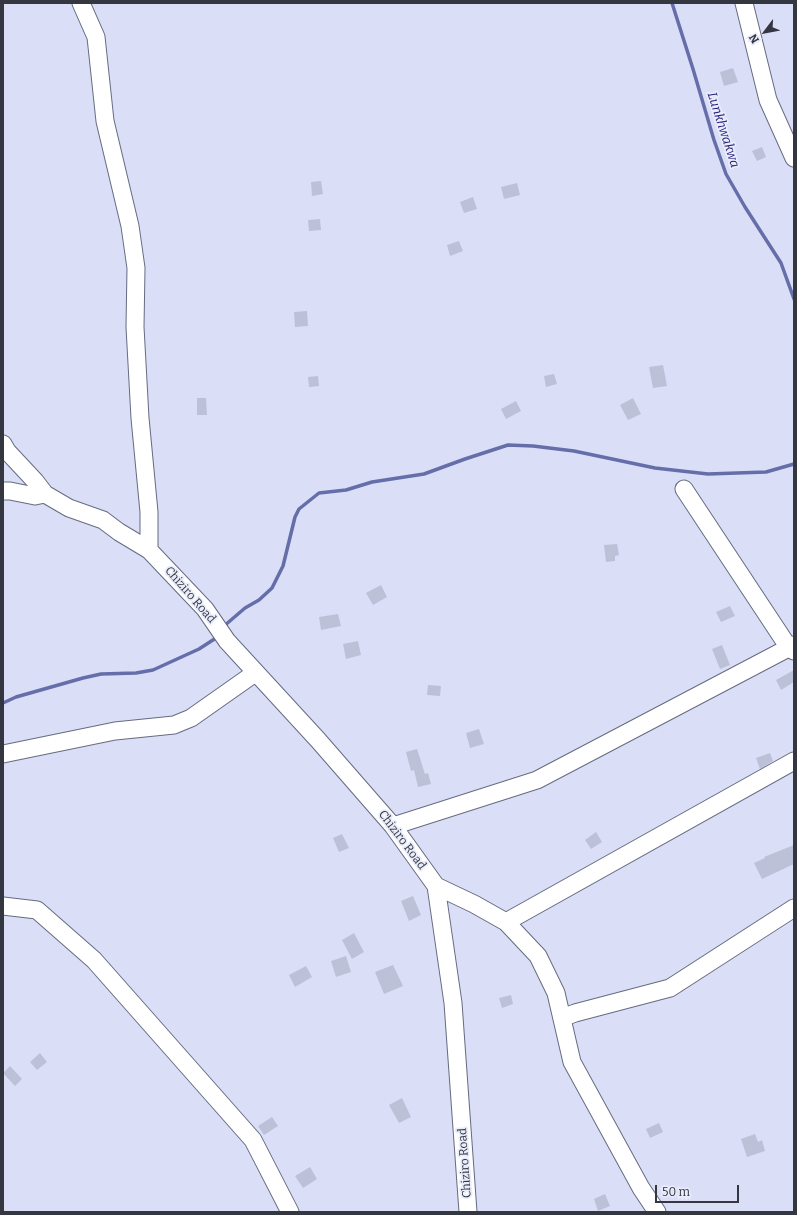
<!DOCTYPE html>
<html>
<head>
<meta charset="utf-8">
<style>
	body { margin:0 }
	#map { position:relative; width:797px; height:1215px; overflow:hidden; background:#dadff7; font-family:Bitter,serif }
	canvas { display:block }
	.frame { position:absolute; inset:0; border:4px solid #343640; pointer-events:none }
	.north { position:absolute; left:745px; top:12px; width:40px; height:40px; -webkit-text-stroke:3px #e9ecfb; paint-order:stroke; rotate:238deg; font-size:11px; font-weight:700; line-height:16px; text-align:center; color:#343640 }
	.north::after { content:''; display:block; margin:auto; width:14px; height:18px; background:#343640; clip-path:polygon(50% 0,100% 100%,50% 72%,0 100%) }
	.scale { position:absolute; left:655px; top:1185px; width:84px; height:18px; box-sizing:border-box; border:2px solid #343640; border-top:0; padding-left:5px; font-size:12px; line-height:14px; white-space:nowrap; color:#343640; -webkit-text-stroke:3px #e9ecfb; paint-order:stroke }
</style>
</head>
<body>
<div id="map">
<canvas width="797" height="1215"></canvas>
<div class="frame"></div>
<div class="north">N</div>
<div class="scale">50 m</div>
</div>
<script>
const c = document.querySelector('canvas').getContext('2d');
c.lineJoin = 'round';
const poly = rows => new Path2D(rows.map(r => 'M' + r).join(''));
function stroke(path, color, width, dash) { c.strokeStyle = color; c.lineWidth = width; c.lineCap = dash ? 'butt' : 'round'; c.setLineDash(dash || []); c.stroke(path); }
function fillPath(path, color) { c.fillStyle = color; c.fill(path, 'evenodd'); }
function write(font, color, halo, rows, align = 'center') {
  c.font = font + ' Bitter,serif'; c.lineWidth = 3.5; c.setLineDash([]); c.textBaseline = 'middle'; c.strokeStyle = halo; c.fillStyle = color; for (const [text, x, y, turn = 0] of rows) {
    c.save(); c.translate(x, y); c.rotate((+turn || 0) * Math.PI / 180); c.textAlign = isNaN(turn) ? turn : align; if (halo) c.strokeText(text, 0, 0); c.fillText(text, 0, 0); c.restore();
  }
}
stroke(poly([
	[672,3,693,69,714,140,726,174,745,207,781,263,794,299],
	[224,626,245,608,259,600,272,588,283,566,295,517,299,509,319,493,346,490,372,482,424,474,465,459,508,445,533,446,574,451,655,468,708,474,766,472,794,464],
	[3,703,16,697,83,678,101,674,136,673,153,670,199,649,216,638,218,635]
]), '#666eaa', 3.5);
fillPath(poly([
	[733,68,738,82,724,86,720,72],
	[762,147,766,157,757,161,752,151],
	[321,181,323,194,312,196,311,182],
	[517,183,520,195,504,199,501,187],
	[473,197,477,209,464,213,460,202],
	[320,219,321,230,309,231,308,220],
	[459,241,463,251,450,256,447,245],
	[307,311,308,326,295,327,294,312],
	[663,365,667,386,653,388,649,367],
	[554,374,557,384,546,387,544,376],
	[318,376,319,386,309,387,308,377],
	[197,398,206,398,207,415,197,415],
	[633,398,641,414,628,420,620,405],
	[516,401,521,411,506,419,501,409],
	[617,544,619,555,615,556,615,561,606,562,604,545],
	[381,585,387,597,373,605,366,593],
	[730,606,735,616,721,622,716,612],
	[338,614,341,626,321,630,319,617],
	[358,641,361,655,346,659,343,644],
	[722,645,730,665,720,669,712,649],
	[794,670,794,682,781,690,776,680],
	[428,685,441,686,440,696,427,695],
	[479,729,484,744,470,748,466,733],
	[417,749,425,774,428,773,431,784,418,787,414,770,411,771,406,752],
	[770,753,773,761,760,769,756,758],
	[596,832,602,842,591,849,585,840],
	[342,834,349,848,339,852,333,838],
	[794,845,794,864,762,879,754,863,765,858,764,857],
	[413,896,421,915,409,921,401,901],
	[354,933,364,952,352,959,342,940],
	[346,956,351,972,336,977,331,961],
	[393,965,403,986,384,994,375,972],
	[306,966,312,977,295,987,289,975],
	[511,995,513,1004,502,1008,499,998],
	[40,1053,47,1062,37,1070,30,1062],
	[10,1066,22,1079,15,1086,3,1073],
	[402,1098,411,1117,399,1123,389,1105],
	[272,1117,278,1126,264,1135,258,1126],
	[659,1123,663,1132,650,1138,646,1129],
	[755,1134,758,1142,762,1140,765,1151,747,1157,741,1139],
	[310,1167,317,1179,303,1188,295,1176],
	[605,1194,610,1206,598,1211,594,1199]
]), '#bcc1d8');
const minor = poly([
	[81,3,96,37,105,121,130,226,136,268,135,327,140,418,149,512,149,550],
	[744,3,768,100,794,158],
	[3,444,7,451,35,481,45,494,69,508,103,520,119,532,149,550,205,609,227,641,318,740,393,826,436,886,453,1003,468,1212],
	[684,489,789,648,794,651],
	[3,491,10,491,35,496,45,494],
	[3,754,115,731,174,725,191,718,255,673],
	[393,826,537,780,794,645],
	[436,886,474,904,506,922,538,956,556,993,572,1062,641,1188,657,1212],
	[3,906,37,910,94,960,253,1140,290,1212],
	[506,922,794,761],
	[562,1018,575,1013,670,988,794,908]
]);
stroke(minor, '#666b80', 19);
stroke(minor, '#fff', 17);
write('12px', '#343640', '#e9ecfb', [
	["Chiziro Road",190,595,49],
	["Chiziro Road",402,840,53],
	["Chiziro Road",465,1163,-94]
]);
write('italic 13px', '#221a79', '#e9ecfb', [
	["Lunkhwakwa",723,130,72]
]);
</script>
</body>
</html>
